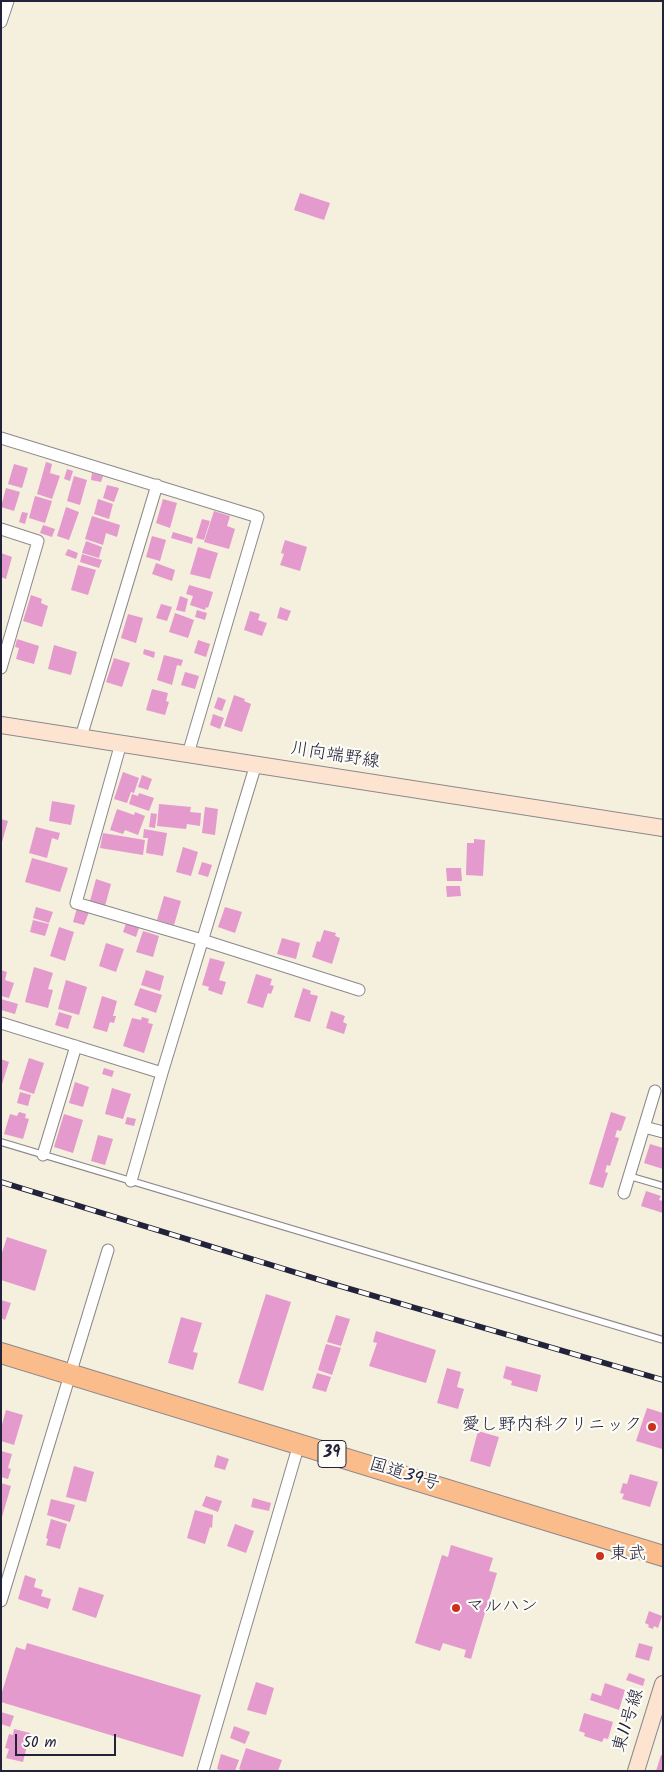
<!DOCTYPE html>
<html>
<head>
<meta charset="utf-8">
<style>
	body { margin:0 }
	#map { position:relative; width:664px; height:1772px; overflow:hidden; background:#f5efdd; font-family:Kalam,sans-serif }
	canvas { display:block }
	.frame { position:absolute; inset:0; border:2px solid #22223b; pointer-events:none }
	.scale { position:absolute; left:15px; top:1734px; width:101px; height:22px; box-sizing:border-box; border:2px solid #22223b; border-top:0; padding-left:6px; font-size:15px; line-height:18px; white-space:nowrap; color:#22223b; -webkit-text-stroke:4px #fdfcf7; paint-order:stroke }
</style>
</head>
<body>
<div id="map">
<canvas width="664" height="1772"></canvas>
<div class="frame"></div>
<div class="scale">50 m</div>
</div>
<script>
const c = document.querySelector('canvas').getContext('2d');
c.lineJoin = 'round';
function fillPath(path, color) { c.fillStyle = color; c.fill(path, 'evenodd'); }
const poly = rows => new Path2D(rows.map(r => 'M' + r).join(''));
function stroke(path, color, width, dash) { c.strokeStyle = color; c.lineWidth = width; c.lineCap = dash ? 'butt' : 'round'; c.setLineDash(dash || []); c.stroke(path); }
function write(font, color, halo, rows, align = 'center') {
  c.font = font + ' Kalam,"Klee One",sans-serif'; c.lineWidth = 4.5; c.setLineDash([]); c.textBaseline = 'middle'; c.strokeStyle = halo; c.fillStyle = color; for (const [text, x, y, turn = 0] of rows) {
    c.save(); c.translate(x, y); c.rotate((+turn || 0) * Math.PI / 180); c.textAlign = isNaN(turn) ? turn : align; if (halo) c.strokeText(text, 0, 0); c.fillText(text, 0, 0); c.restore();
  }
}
fillPath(poly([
	[300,193,330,203,324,220,294,210],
	[46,462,52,464,50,473,60,476,52,499,37,494],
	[14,464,28,468,22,488,8,484],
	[67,469,73,471,70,481,64,479],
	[92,473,103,476,101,482,91,480],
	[74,476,87,480,80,505,67,501],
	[107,485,119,488,114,502,103,498],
	[6,488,20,492,14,511,1,507],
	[35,496,52,501,45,523,29,518],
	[98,499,113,504,109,519,94,514],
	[163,499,177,503,170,528,156,523],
	[66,507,79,512,69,540,57,536],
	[214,511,230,516,227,526,235,529,229,549,204,542],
	[22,512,28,513,25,524,19,522],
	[92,516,120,525,117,537,106,533,103,545,85,539],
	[202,519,210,521,204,540,196,538],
	[43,525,55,529,52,537,40,533],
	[173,532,193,538,192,544,171,538],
	[152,536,166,540,160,561,146,557],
	[285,540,307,547,300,571,280,565,284,554,281,553],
	[86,541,102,547,99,558,82,553],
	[198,547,218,553,210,579,190,574],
	[68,549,78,553,76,559,65,555],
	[1,553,12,557,6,579,1,577],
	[82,554,102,560,99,568,80,562],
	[156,563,175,570,172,581,152,574],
	[78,565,96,570,88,595,71,590],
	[189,585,213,592,208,608,206,607,205,610,190,605,193,596,186,594],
	[31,595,42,599,41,603,48,606,42,627,23,621],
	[180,596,188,599,185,612,176,610],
	[161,604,172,607,167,621,156,618],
	[280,607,291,611,287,621,277,618],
	[197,610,207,613,205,620,195,617],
	[250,611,260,614,258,620,267,623,262,636,244,630],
	[175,613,194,620,188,638,169,632],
	[128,614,143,618,136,643,121,638],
	[17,639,39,646,34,664,16,659,19,648,15,647],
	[198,640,210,644,206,657,194,653],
	[54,645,77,652,71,675,48,669],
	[144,649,155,652,154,658,143,654],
	[164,655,183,660,181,666,177,665,172,685,157,680],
	[114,658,130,663,122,687,106,682],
	[185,672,199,676,195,689,181,685],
	[152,689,168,693,166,701,169,702,165,715,146,710],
	[234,695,245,699,244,701,251,704,242,732,224,726],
	[218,697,226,700,222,711,214,708],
	[213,714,224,718,220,729,210,725],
	[123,772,139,778,134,793,131,792,127,803,114,799],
	[142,775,152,779,148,790,138,787],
	[139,793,154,798,149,811,129,804,132,794,138,796],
	[52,801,75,805,71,825,49,821],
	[159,804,191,807,190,812,201,813,200,826,187,824,186,829,157,826],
	[205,807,218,809,215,835,202,833],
	[117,809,134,815,135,812,145,816,138,835,125,830,123,834,110,830],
	[151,813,157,814,155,828,149,827],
	[1,819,8,821,2,842,1,842],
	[36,827,60,833,58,840,52,838,47,858,29,853],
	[144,829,167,833,163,856,146,853,148,838,143,838],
	[103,833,145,840,143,855,100,848],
	[474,839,485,840,483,876,466,875,467,843,474,843],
	[183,847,198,852,191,876,176,872],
	[32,858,68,868,60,892,25,882],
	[202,862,212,865,208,877,198,874],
	[446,868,461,868,462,881,447,881],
	[96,879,111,884,105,906,90,901],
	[446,886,460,886,461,896,447,897],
	[164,896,181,901,174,925,157,920],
	[36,907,53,912,49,923,33,918],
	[225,907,242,912,235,933,218,927],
	[77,908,89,912,84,925,73,922],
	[33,920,49,924,45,936,30,932],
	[126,923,139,928,136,937,123,932],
	[59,927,74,932,65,961,50,956],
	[324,930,336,933,335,936,340,938,332,964,312,957,317,941,320,942],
	[143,931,159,936,153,957,136,952],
	[282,938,300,943,296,959,277,954],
	[106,943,124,949,116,972,99,966],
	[210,958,225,962,219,980,226,982,222,995,208,990,209,987,202,985],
	[34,967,53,973,48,989,53,990,48,1008,25,1002],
	[1,970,7,972,5,980,14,983,9,998,1,996],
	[146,970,164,976,160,991,141,985],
	[256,974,272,979,270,985,274,986,271,994,268,993,263,1008,247,1003],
	[66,980,87,987,79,1015,58,1009],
	[140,988,162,995,156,1013,134,1005],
	[303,988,311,991,310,994,318,996,310,1022,294,1017],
	[102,996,117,1001,113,1016,116,1016,114,1023,110,1022,107,1032,93,1028],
	[1,999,18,1004,15,1014,1,1010],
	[331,1011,345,1016,343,1022,347,1024,344,1034,326,1028],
	[59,1012,72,1016,68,1029,55,1025],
	[142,1017,149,1019,148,1023,153,1024,144,1053,123,1046,132,1018,141,1020],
	[29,1058,44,1063,34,1094,19,1089],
	[1,1059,9,1062,2,1084,1,1084],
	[104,1068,114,1071,112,1077,102,1074],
	[75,1082,89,1087,83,1107,69,1103],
	[112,1088,131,1094,123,1119,105,1114],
	[20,1092,31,1095,28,1106,17,1103],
	[19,1112,26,1114,25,1118,29,1119,23,1139,4,1134,10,1114,17,1116],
	[611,1112,626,1117,621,1131,617,1130,615,1137,619,1138,610,1166,607,1165,605,1172,608,1173,603,1188,589,1184],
	[64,1114,83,1120,73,1153,54,1147],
	[127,1117,136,1119,134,1126,125,1124],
	[98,1135,113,1139,105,1165,91,1161],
	[650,1144,663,1148,663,1169,644,1163],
	[646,1191,661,1196,659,1200,663,1201,663,1213,641,1206],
	[7,1237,47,1250,35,1291,1,1280,1,1256],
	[266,1294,291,1302,263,1391,238,1383],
	[1,1300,11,1303,5,1320,1,1318],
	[336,1315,350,1319,341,1346,327,1342],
	[181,1317,202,1323,193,1352,198,1353,193,1370,168,1363],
	[376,1331,436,1350,426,1383,369,1366,377,1343,373,1342],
	[326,1344,341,1348,332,1375,318,1370],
	[506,1366,541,1375,537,1392,511,1385,512,1381,503,1378],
	[447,1368,461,1372,457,1387,464,1389,458,1409,437,1403],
	[317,1373,331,1377,326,1392,312,1388],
	[647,1408,663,1413,662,1449,636,1441],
	[6,1410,23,1415,14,1445,1,1441,1,1428],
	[478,1431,499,1437,490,1467,470,1461],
	[1,1451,12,1454,8,1468,11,1469,8,1479,1,1477],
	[217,1455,229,1459,225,1470,214,1467],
	[74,1466,94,1472,86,1502,66,1497],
	[630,1474,658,1482,650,1507,622,1499,624,1494,620,1493,623,1483,627,1484],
	[1,1483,11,1486,2,1517,1,1517],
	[206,1496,222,1501,218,1512,202,1506],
	[253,1498,271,1503,269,1511,251,1507],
	[51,1499,75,1505,70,1522,47,1515],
	[195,1510,213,1515,212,1528,210,1527,205,1544,187,1538],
	[51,1519,67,1524,60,1549,46,1545,48,1539,46,1538],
	[235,1524,254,1531,246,1553,227,1546],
	[451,1545,493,1558,489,1571,497,1573,471,1659,464,1657,466,1650,443,1643,440,1651,415,1643,442,1555,448,1557],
	[25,1575,36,1579,34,1587,43,1590,41,1596,51,1599,48,1609,18,1599],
	[79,1587,104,1595,96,1618,72,1610],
	[649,1611,662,1616,658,1628,654,1626,653,1629,648,1627,649,1625,645,1623],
	[27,1643,201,1695,183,1757,1,1702,1,1695,16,1647,25,1650],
	[639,1643,653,1647,649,1661,635,1657],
	[629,1673,645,1679,643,1686,626,1680],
	[256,1682,274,1688,266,1715,247,1710],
	[605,1683,625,1690,619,1710,590,1700,592,1693,601,1696],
	[1,1712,14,1716,10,1727,1,1724],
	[584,1713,613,1722,608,1739,604,1738,602,1742,584,1736,585,1733,579,1731],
	[234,1726,250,1732,245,1744,230,1738],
	[14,1729,30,1733,23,1762,6,1758,9,1749,5,1748,9,1734,13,1735],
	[246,1748,282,1760,278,1771,244,1771,239,1769],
	[221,1754,239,1760,235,1771,223,1771,217,1769],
	[661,1755,663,1755,663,1771,656,1771]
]), '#e49acd');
const lane = poly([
	[1,1142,663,1340],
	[629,1176,663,1186]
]);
const street = poly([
	[1,22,8,1],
	[1,438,258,517,188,754],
	[1,529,38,541,1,668],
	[81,737,157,485],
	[121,743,76,903,202,940,359,990],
	[1,1023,162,1073],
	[644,1127,663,1132],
	[43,1155,76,1046],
	[131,1181,162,1073,256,764],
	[624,1193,655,1091],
	[1,1601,108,1250],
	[203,1771,299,1444]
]);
const secondary = poly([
	[1,725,663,828],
	[636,1771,663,1684]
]);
const highway = poly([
	[1,1353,663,1556]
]);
stroke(lane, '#8c888c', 8);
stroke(street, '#8c888c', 13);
stroke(secondary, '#8c888c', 18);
stroke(highway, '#8c888c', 22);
stroke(lane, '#fff', 5.5);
stroke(street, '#fff', 11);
stroke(secondary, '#fde4d1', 16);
stroke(highway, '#fabc8b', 20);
const rail = poly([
	[1,1182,333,1284,663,1380]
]);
stroke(rail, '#22223b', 5.5);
stroke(rail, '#fdfcf7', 4, [11]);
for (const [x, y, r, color] of [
	[652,1427,5,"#c8321e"],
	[600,1556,5,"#c8321e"],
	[456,1608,5,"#c8321e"]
]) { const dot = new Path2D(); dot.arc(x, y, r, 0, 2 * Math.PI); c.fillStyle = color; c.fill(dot); stroke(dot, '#fdfcf7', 2); }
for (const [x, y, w] of [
	[332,1454,28]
]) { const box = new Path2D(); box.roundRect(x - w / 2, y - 13.5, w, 27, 4); c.fillStyle = '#fdfcf7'; c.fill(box); stroke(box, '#22223b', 1); }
write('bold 16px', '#22223b', null, [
	["39",332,1454]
]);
write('18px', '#22223b', '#fdfcf7', [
	["川向端野線",335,757,9],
	["国道39号",404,1476,17],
	["東11号線",630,1721,-73]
]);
write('18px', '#22223b', '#fdfcf7', [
	["愛し野内科クリニック",642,1427,"right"],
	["東武",610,1556],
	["マルハン",466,1608]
], 'left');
</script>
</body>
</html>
